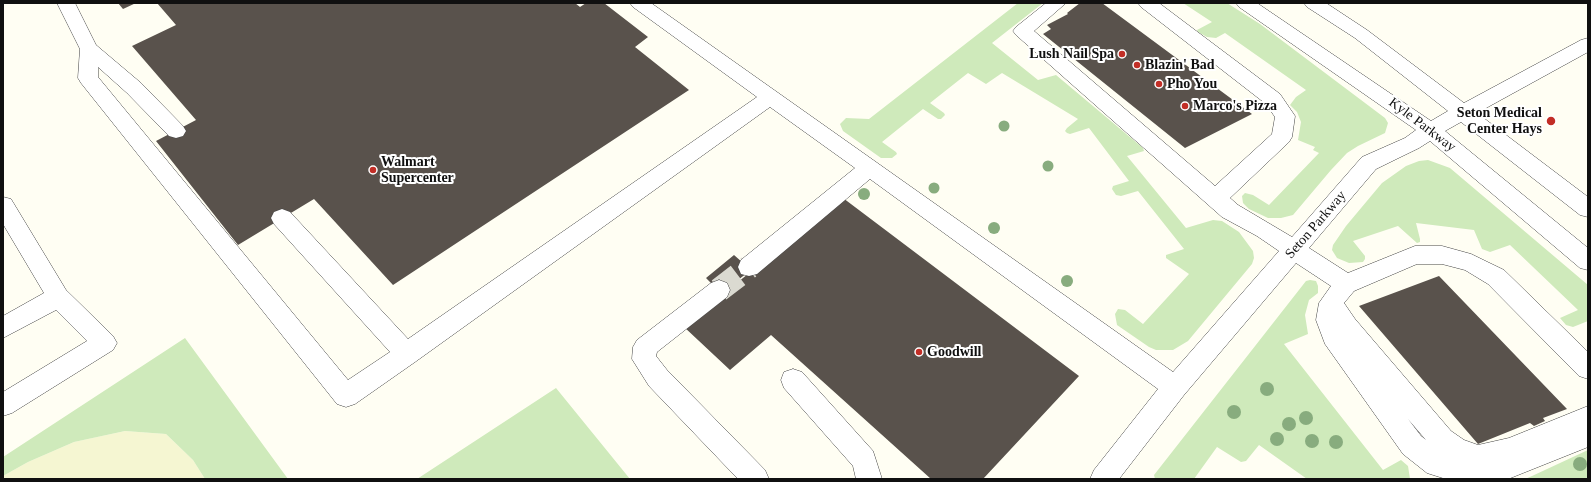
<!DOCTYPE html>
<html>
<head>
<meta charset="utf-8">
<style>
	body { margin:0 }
	#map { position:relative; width:1591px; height:482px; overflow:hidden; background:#fffef3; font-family:"Times New Roman",serif }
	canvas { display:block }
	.frame { position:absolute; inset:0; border:4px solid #101010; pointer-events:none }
</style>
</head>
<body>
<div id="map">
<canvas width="1591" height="482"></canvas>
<div class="frame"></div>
</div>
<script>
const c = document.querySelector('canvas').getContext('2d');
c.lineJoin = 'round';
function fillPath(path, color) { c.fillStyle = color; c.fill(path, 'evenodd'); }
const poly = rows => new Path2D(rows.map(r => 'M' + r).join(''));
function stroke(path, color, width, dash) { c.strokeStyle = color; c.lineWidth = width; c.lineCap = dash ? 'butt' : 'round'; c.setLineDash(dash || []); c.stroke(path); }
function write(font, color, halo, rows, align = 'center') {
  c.font = font + ' "Times New Roman",serif'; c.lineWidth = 4; c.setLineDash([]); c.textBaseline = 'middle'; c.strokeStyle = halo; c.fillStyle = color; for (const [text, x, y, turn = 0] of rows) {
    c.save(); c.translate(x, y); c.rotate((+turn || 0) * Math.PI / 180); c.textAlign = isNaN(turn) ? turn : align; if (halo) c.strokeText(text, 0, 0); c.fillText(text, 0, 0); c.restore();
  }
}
fillPath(poly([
	[125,431,166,434,193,460,205,479,3,479,3,476,28,462,74,442]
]), '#f5f6d2');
fillPath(poly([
	[1018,3,1043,3,992,43,1038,80,1056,75,1143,148,1144,151,1127,156,1186,228,1213,220,1222,221,1239,232,1253,251,1254,258,1252,264,1188,341,1173,350,1156,350,1149,347,1117,325,1115,314,1118,309,1125,310,1143,324,1189,274,1166,258,1166,255,1184,249,1138,191,1121,196,1116,195,1112,189,1113,186,1129,181,1089,128,1070,134,1067,133,1065,131,1067,128,1078,119,1002,73,986,84,968,73,930,103,944,113,945,115,941,119,938,119,923,109,882,142,896,152,897,154,892,158,881,158,843,131,840,124,846,118,869,119],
	[1183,3,1227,3,1260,24,1385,118,1388,123,1385,133,1358,146,1347,153,1331,170,1293,215,1281,218,1268,218,1249,209,1243,203,1242,196,1245,193,1253,195,1269,205,1319,153,1313,150,1315,147,1298,140,1301,122,1297,112,1290,105,1296,97,1306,90,1225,33,1216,38,1207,37,1198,32,1197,30,1212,22],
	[1428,160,1450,168,1588,285,1588,321,1573,327,1566,325,1560,318,1578,310,1510,245,1490,252,1482,249,1474,230,1416,223,1420,239,1420,242,1417,243,1398,226,1353,241,1365,256,1365,259,1363,262,1349,263,1337,258,1332,250,1333,245,1346,226,1382,183,1406,166,1419,161],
	[1310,280,1316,281,1318,286,1318,293,1309,300,1305,315,1308,334,1284,344,1383,470,1401,460,1408,466,1410,479,1307,479,1259,445,1246,461,1241,462,1217,447,1194,479,1155,479,1154,475,1306,281],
	[185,338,288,479,205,479,193,460,166,434,125,431,74,442,28,462,3,476,3,457],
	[556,388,630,479,417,479],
	[1588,450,1588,479,1525,479,1532,476]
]), '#cfeabb');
fillPath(poly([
	[118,3,136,3,123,9],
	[157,3,575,3,580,7,586,3,604,3,648,37,635,47,689,90,393,285,314,199,238,245,156,141,196,120,132,46,176,25],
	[1080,3,1102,3,1252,114,1185,148,1043,34,1051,29,1047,25,1068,14,1067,13],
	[843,198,1079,376,983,479,931,479,771,335,730,370,683,326],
	[734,255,751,270,721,293,706,278],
	[1439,276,1567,409,1543,418,1545,421,1534,426,1530,423,1478,444,1359,306]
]), '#59524c');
stroke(poly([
	[719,290,749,267]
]), '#dbdad1', 24, [24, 12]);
const minor = poly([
	[57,3,75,3,96,45,141,83,183,126,186,131,183,136,176,138,169,136,127,93,98,67,98,77,348,380,390,352,274,224,271,218,274,212,282,209,290,212,408,339,757,97,633,7,630,3,651,3,1173,372,1279,251,1257,236,1222,217,1016,35,1013,31,1016,27,1046,3,1066,3,1034,31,1215,186,1272,134,1275,117,1266,104,1141,7,1138,3,1159,3,1280,94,1295,116,1292,137,1289,142,1230,198,1238,205,1292,237,1362,157,1405,138,1416,130,1239,7,1236,3,1257,3,1431,121,1448,111,1355,38,1307,7,1304,3,1326,3,1367,30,1464,103,1581,40,1588,38,1588,52,1477,113,1588,197,1588,217,1580,215,1461,122,1445,131,1588,248,1588,270,1580,268,1430,141,1419,148,1376,169,1309,248,1348,273,1415,246,1442,246,1471,254,1504,270,1588,352,1588,379,1579,376,1488,284,1465,270,1442,264,1417,264,1354,291,1344,303,1355,319,1451,431,1464,440,1478,445,1509,438,1588,406,1588,447,1508,479,1446,479,1427,473,1403,454,1325,344,1316,320,1319,303,1331,286,1296,263,1184,395,1119,479,1090,479,1094,470,1158,389,870,179,757,274,749,276,741,274,738,267,741,260,855,168,770,107,415,362,355,404,346,407,337,404,81,83,78,78,80,49,57,3],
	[1408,419,1426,440,1421,436,1408,419],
	[3,197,11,199,66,290,113,336,117,343,113,350,12,413,3,416,3,392,87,341,56,310,3,338,3,316,44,293,3,224,3,197],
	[719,280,727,283,730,290,727,297,657,352,656,356,667,370,765,470,769,479,738,479,649,386,632,359,633,347,637,340,711,283,719,280],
	[793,369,802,372,873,451,882,479,856,479,853,466,784,388,781,380,784,372,793,369]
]);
stroke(minor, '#434343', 1);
fillPath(minor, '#fff');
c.fillStyle = '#88ac7e';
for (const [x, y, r] of [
	[1004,126,5.5],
	[1048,166,5.5],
	[934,188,5.5],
	[864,194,6],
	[994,228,6],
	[1067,281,6],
	[1267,389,7],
	[1234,412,7],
	[1306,418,7],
	[1289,424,7],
	[1277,439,7],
	[1312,441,7],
	[1336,442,7],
	[1580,464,7]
]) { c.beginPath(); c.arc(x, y, r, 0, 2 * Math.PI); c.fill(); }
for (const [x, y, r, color] of [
	[1122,54,4,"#c22e26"],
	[1137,65,4,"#c22e26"],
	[1159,84,4,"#c22e26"],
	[1185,106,4,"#c22e26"],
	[1551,121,5,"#c22e26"],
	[373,170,4,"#c22e26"],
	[919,352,4,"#c22e26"]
]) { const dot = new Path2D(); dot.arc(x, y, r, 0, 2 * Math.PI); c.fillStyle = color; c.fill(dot); stroke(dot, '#fff', 1.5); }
write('bold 14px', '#101010', '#fff', [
	["Lush Nail Spa",1114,54,"right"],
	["Blazin' Bad",1145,65],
	["Pho You",1167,84],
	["Marco's Pizza",1193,106],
	["Seton Medical",1542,113,"right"],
	["Center Hays",1542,129,"right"],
	["Walmart",381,162],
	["Supercenter",381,178],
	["Goodwill",927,352]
], 'left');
write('14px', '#101010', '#fff', [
	["Kyle Parkway",1422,125,37],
	["Seton Parkway",1316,225,-49]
]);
</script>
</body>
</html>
